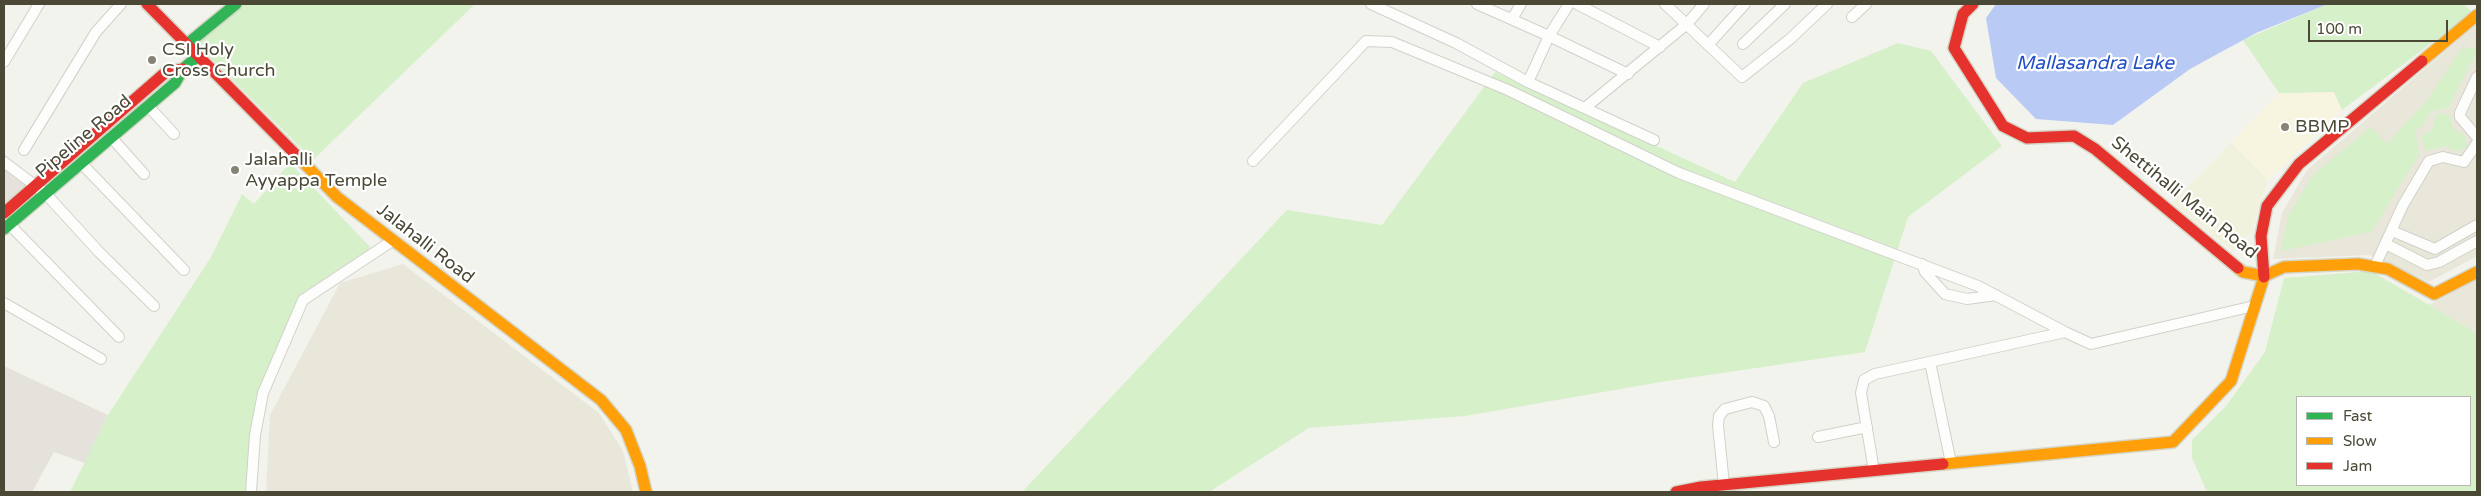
<!DOCTYPE html>
<html>
<head>
<meta charset="utf-8">
<style>
	body { margin:0 }
	#map { position:relative; width:2481px; height:496px; overflow:hidden; background:#f3f3ed; font-family:"Varela Round",sans-serif }
	canvas { display:block }
	.frame { position:absolute; inset:0; border:5px solid #4b4936; pointer-events:none }
	.legend { position:absolute; left:2296px; top:396px; width:175px; height:90px; box-sizing:border-box; background:#fff; border:1px solid #b7b6af; margin:0; padding:6px 9px; list-style:none; font-size:15px; color:#4b4936 }
	.legend li { display:flex; align-items:center; gap:10px; height:25px }
	.legend b { width:25px; border:1px solid #b7b6af }
	.scale { position:absolute; left:2308px; top:20px; width:140px; height:22px; box-sizing:border-box; border:2px solid #4b4936; border-top:0; padding-left:6px; font-size:15px; line-height:18px; white-space:nowrap; color:#4b4936; -webkit-text-stroke:4px #fff; paint-order:stroke }
</style>
</head>
<body>
<div id="map">
<canvas width="2481" height="496"></canvas>
<div class="frame"></div>
<ul class="legend">
<li><b style="height:6px;background:#30b455"></b>Fast</li>
<li><b style="height:6px;background:#ff9f0a"></b>Slow</li>
<li><b style="height:6px;background:#e5322d"></b>Jam</li>
</ul>
<div class="scale">100 m</div>
</div>
<script>
const c = document.querySelector('canvas').getContext('2d');
c.lineJoin = 'round';
function fillPath(path, color) { c.fillStyle = color; c.fill(path, 'evenodd'); }
const poly = rows => new Path2D(rows.map(r => 'M' + r).join(''));
function stroke(path, color, width, dash) { c.strokeStyle = color; c.lineWidth = width; c.lineCap = dash ? 'butt' : 'round'; c.setLineDash(dash || []); c.stroke(path); }
function write(font, color, halo, rows, align = 'center') {
  c.font = font + ' "Varela Round",sans-serif'; c.lineWidth = 4.5; c.setLineDash([]); c.textBaseline = 'middle'; c.strokeStyle = halo; c.fillStyle = color; for (const [text, x, y, turn = 0] of rows) {
    c.save(); c.translate(x, y); c.rotate((+turn || 0) * Math.PI / 180); c.textAlign = isNaN(turn) ? turn : align; if (halo) c.strokeText(text, 0, 0); c.fillText(text, 0, 0); c.restore();
  }
}
fillPath(poly([
	[2477,24,2477,256,2429,282,2369,255,2273,259,2282,213,2307,170],
	[403,264,599,413,623,451,633,492,266,492,270,415,340,283],
	[2477,279,2477,333,2429,305]
]), '#e8e7da');
fillPath(poly([
	[2334,92,2342,110,2268,180,2231,143,2279,93]
]), '#f7f4df');
fillPath(poly([
	[4,154,51,194,4,237],
	[4,366,108,415,85,463,54,452,32,492,4,492]
]), '#e4e2da');
fillPath(poly([
	[2231,143,2268,180,2251,233,2232,251,2172,203]
]), '#f1f2de');
fillPath(poly([
	[239,4,475,4,313,160,206,53,201,55,190,45],
	[2328,4,2462,4,2473,12,2342,110,2334,92,2279,93,2243,40],
	[1898,43,1931,51,2002,146,1908,217,1865,352,1661,382,1465,416,1309,428,1209,492,1022,492,1287,210,1382,225,1495,72,1735,182,1803,83],
	[2462,47,2477,49,2477,51,2448,108,2431,111,2422,127,2415,130,2419,155,2371,232,2281,251,2288,216,2313,175,2371,127,2387,144,2427,100],
	[2436,114,2449,114,2453,129,2464,135,2467,147,2456,151,2446,146,2426,151,2421,136,2433,129],
	[290,163,372,249,301,295,260,393,248,492,70,492,108,415,211,257,242,194,254,204],
	[2371,271,2477,333,2477,492,2207,492,2192,458,2192,440,2226,406,2265,352,2284,278],
	[2297,397,2470,397,2470,485,2297,485]
]), '#d6f0ca');
fillPath(poly([
	[1996,4,2328,4,2256,33,2190,69,2113,125,2036,119,1996,78,1986,18]
]), '#b9cbf5');
const street = poly([
	[1371,4,1456,43,1528,82,1654,140],
	[1477,4,1549,36,1528,82],
	[1569,4,1549,36,1628,74],
	[1577,4,1660,47],
	[1665,4,1742,77,1790,39,1827,4],
	[1852,17,1866,4],
	[1512,19,1521,4],
	[1743,44,1785,4],
	[1708,45,1745,4],
	[4,62,39,4],
	[2477,77,2460,113,2460,117,2477,137],
	[148,106,174,134],
	[1586,107,1687,24,1704,4],
	[111,137,144,174],
	[24,150,96,32,121,4],
	[1253,161,1366,41,1392,42,1508,90,1679,173,1978,286,2065,332,2091,344,2254,306],
	[4,162,45,193,99,252,154,306],
	[81,163,184,270],
	[9,224,119,337],
	[2392,231,2435,249,2477,225],
	[2386,244,2427,265,2439,262,2477,241],
	[1922,264,1925,272,1945,294,1967,299,1996,295],
	[2375,266,2403,205,2429,161,2443,157,2464,162,2477,143],
	[4,303,101,359],
	[1930,362,1951,463],
	[1818,437,1867,427],
	[1874,471,1861,393,1864,380,1875,374,2065,332],
	[1724,485,1718,425,1719,416,1725,409,1752,402,1764,406,1769,416,1774,442],
	[251,492,255,435,263,393,303,300,392,241]
]);
const fast = poly([
	[186,45,236,4],
	[4,229,175,83,183,69,197,57]
]);
const slow = poly([
	[2422,61,2477,15],
	[302,161,337,197,601,400,626,430,640,466,646,492],
	[2238,268,2243,272,2264,276,2284,267,2358,264,2388,269,2434,294,2477,272],
	[1943,464,2173,442,2231,381,2264,277]
]);
const jam = poly([
	[147,4,302,161],
	[1973,4,1963,14,1954,48,2003,126,2027,138,2074,136,2095,149,2238,268],
	[4,213,166,72,183,69],
	[2264,277,2261,236,2267,206,2299,164,2422,61],
	[1676,492,1701,487,1943,464]
]);
stroke(street, '#d1d1ca', 12);
stroke(fast, '#d4d5c5', 14);
stroke(slow, '#d4d5c5', 14);
stroke(jam, '#d4d5c5', 14);
stroke(street, '#fdfdfc', 10);
stroke(fast, '#30b455', 11);
stroke(slow, '#ff9f0a', 11);
stroke(jam, '#e5322d', 11);
for (const [x, y, r, color] of [
	[152,60,5,"#868476"],
	[2285,127,5,"#868476"],
	[235,170,5,"#868476"]
]) { const dot = new Path2D(); dot.arc(x, y, r, 0, 2 * Math.PI); c.fillStyle = color; c.fill(dot); stroke(dot, '#fff', 2); }
write('18px', '#4b4936', '#fff', [
	["CSI Holy",162,50],
	["Cross Church",162,71],
	["BBMP",2295,127],
	["Jalahalli",245,160],
	["Ayyappa Temple",245,181]
], 'left');
write('18px', '#4b4936', '#fff', [
	["Pipeline Road",84,137,-40],
	["Shettihalli Main Road",2184,198,39],
	["Jalahalli Road",425,244,38]
]);
write('italic 19px', '#224fc5', '#fff', [
	["Mallasandra Lake",2095,64]
]);
</script>
</body>
</html>
